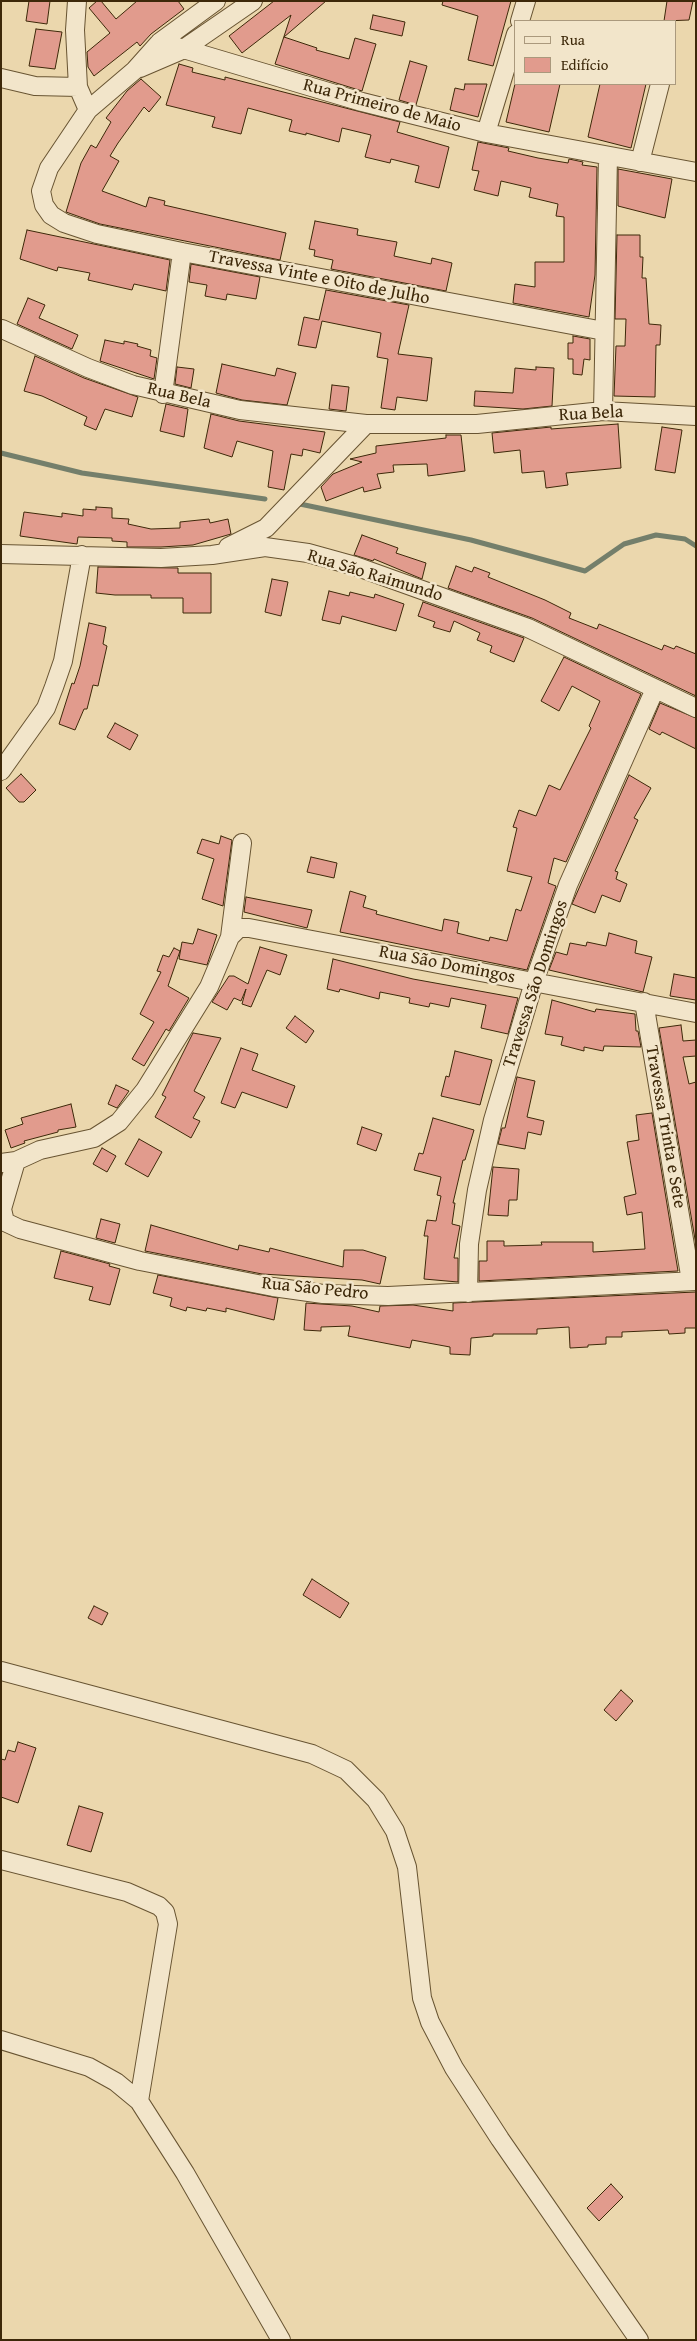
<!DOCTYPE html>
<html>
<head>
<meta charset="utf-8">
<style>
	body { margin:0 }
	#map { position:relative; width:697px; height:2341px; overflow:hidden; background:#ebd7ad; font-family:"Gentium Book Plus",serif }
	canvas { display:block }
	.frame { position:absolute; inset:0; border:2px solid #3d2809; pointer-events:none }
	.legend { position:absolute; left:514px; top:20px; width:162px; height:65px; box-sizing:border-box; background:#f2e5ca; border:1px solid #aa997d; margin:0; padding:6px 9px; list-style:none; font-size:15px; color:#3d2809 }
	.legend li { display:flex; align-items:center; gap:10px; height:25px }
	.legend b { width:25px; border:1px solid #aa997d }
</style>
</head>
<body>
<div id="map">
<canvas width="697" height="2341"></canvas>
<div class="frame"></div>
<ul class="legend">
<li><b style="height:6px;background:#f2e5ca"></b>Rua</li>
<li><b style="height:14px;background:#e19b8d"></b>Edifício</li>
</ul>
</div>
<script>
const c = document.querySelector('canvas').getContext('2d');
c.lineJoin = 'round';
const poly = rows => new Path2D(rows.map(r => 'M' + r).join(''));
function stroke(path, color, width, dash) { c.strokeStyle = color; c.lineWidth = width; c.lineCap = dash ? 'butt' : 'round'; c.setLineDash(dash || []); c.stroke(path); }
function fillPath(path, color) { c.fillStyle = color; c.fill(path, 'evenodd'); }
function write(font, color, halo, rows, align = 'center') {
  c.font = font + ' "Gentium Book Plus",serif'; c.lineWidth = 5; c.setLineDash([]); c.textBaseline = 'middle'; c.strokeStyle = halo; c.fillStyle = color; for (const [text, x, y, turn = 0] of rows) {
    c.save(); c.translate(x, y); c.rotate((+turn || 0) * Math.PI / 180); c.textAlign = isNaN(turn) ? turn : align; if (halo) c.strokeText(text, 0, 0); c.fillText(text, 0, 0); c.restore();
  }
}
stroke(poly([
	[1,453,82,473,265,499],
	[300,504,471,540,585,571,624,544,656,535,685,539,696,546]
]), '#747f6b', 5);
const building = poly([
	[29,1,50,1,47,24,26,21,29,1],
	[97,1,101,1,116,19,137,1,178,1,184,9,151,34,140,46,137,42,94,76,88,67,87,52,110,33,89,8,97,1],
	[274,1,326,1,284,37,317,48,316,50,349,59,355,38,376,44,362,91,275,64,291,15,242,53,229,36,274,1],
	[443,1,511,1,493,66,468,60,478,16,442,5,443,1],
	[667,1,693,1,689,20,664,21,667,1],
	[373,15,405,22,402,36,370,29,373,15],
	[36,29,62,32,55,69,29,66,36,29],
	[410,61,427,66,416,105,399,100,410,61],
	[179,64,193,68,192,72,225,80,225,77,400,122,397,132,449,147,439,188,415,182,419,166,391,159,390,163,365,157,371,135,342,128,339,142,306,133,306,135,289,131,292,120,248,108,241,134,212,127,215,117,166,105,179,64],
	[141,79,161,97,149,112,144,107,118,143,110,156,119,161,102,191,146,207,149,197,165,201,164,205,286,233,280,260,100,224,66,212,81,163,91,145,96,148,111,122,106,118,127,91,141,79],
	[465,84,487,84,478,117,450,110,455,88,464,90,465,84],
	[515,84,560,84,549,132,506,122,515,84],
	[600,84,646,84,631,148,588,137,600,84],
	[478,142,509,148,508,151,538,158,568,163,569,159,583,162,582,165,597,167,595,275,589,317,513,303,515,284,535,287,535,262,564,262,564,217,556,216,558,204,529,197,531,188,501,181,498,196,474,190,479,171,472,170,478,142],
	[618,169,672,179,665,218,618,206,618,169],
	[315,221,358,229,357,235,397,242,394,256,431,264,432,258,452,263,446,291,331,269,333,260,314,256,315,250,309,249,315,221],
	[27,230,170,260,166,291,134,284,132,290,88,280,90,273,58,267,57,271,20,259,27,230],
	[617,235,640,235,640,257,643,257,642,278,646,278,649,324,661,325,660,345,656,345,655,397,614,396,616,346,625,346,626,319,615,319,617,235],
	[191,264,260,277,256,299,227,294,226,300,205,296,207,285,189,282,191,264],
	[326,290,409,305,398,354,432,358,427,401,397,397,395,410,381,408,388,359,377,357,381,333,322,321,316,348,298,345,304,317,319,320,326,290],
	[28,298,45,305,39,318,78,335,72,349,17,324,28,298],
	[573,336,590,339,590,360,584,359,582,375,573,374,573,359,568,359,568,343,573,343,573,336],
	[105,340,124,344,124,341,138,344,137,346,151,350,150,356,157,358,154,379,100,361,105,340],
	[35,356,84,378,138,397,132,417,105,409,96,430,84,425,87,417,42,396,24,391,35,356],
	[222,364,275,376,277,368,296,373,287,405,242,400,216,393,222,364],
	[177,367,194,369,191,388,175,384,177,367],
	[536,367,554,368,552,406,523,409,474,406,475,391,513,393,515,368,536,370,536,367],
	[332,385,349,387,346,411,329,409,332,385],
	[166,404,188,409,184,437,160,431,166,404],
	[211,414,239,421,325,432,320,453,303,449,302,456,291,454,284,490,268,487,273,451,237,441,232,457,204,448,211,414],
	[618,424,621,468,566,473,568,485,546,488,544,471,522,473,520,450,494,453,492,433,551,427,551,429,618,424],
	[662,427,682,430,675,473,655,470,662,427],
	[446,435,461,435,465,471,428,476,427,464,393,465,394,472,377,474,381,488,364,492,363,487,326,501,321,487,333,474,362,462,350,459,376,453,376,446,446,438,446,435],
	[96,507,112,508,112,518,129,519,128,524,151,529,180,528,180,522,209,519,210,523,228,519,231,534,193,545,161,547,127,547,127,542,112,541,112,538,78,537,77,544,20,536,24,512,62,517,62,513,83,516,83,509,96,510,96,507],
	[362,535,398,548,396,553,426,563,422,579,374,559,373,561,354,555,362,535],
	[456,566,472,572,474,567,490,573,488,577,545,600,571,613,569,618,597,629,599,624,662,650,664,645,674,649,676,646,696,654,696,696,532,618,448,588,456,566],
	[98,567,178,568,178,573,211,573,211,613,183,613,183,598,151,598,151,595,115,595,96,593,98,567],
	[272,579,288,582,281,616,265,612,272,579],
	[329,591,349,596,350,592,374,598,375,594,404,604,396,631,342,616,340,624,322,620,329,591],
	[423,602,524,638,514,662,490,652,492,646,477,640,480,633,454,621,450,632,433,627,435,622,418,616,423,602],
	[89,623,106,627,103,644,107,646,98,686,93,685,87,709,84,709,75,730,59,724,72,683,74,684,80,666,89,623],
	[564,657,641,694,566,862,554,858,548,883,556,886,527,970,340,932,350,891,366,896,363,907,377,911,376,914,442,931,444,919,459,922,457,933,489,941,490,937,507,941,516,909,521,911,532,877,507,871,517,828,513,827,519,810,536,816,549,785,560,790,591,728,589,726,600,701,572,686,559,711,541,701,564,657],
	[660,703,696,718,696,749,662,732,660,735,649,729,660,703],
	[115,723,138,735,130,750,107,737,115,723],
	[21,774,36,790,24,802,19,802,6,788,21,774],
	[629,775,651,788,634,818,638,820,615,871,618,872,616,879,627,884,620,902,602,895,595,913,572,904,629,775],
	[221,836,232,840,223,906,202,899,214,859,197,853,202,839,219,844,221,836],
	[311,857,337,863,334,878,307,872,311,857],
	[246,897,312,910,307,928,244,912,246,897],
	[198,929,217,935,207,965,179,959,182,942,193,944,198,929],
	[609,933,637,941,635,953,652,957,643,992,549,970,556,952,567,955,570,943,586,946,587,942,606,946,609,933],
	[260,947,287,955,280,975,267,970,251,1007,242,1004,246,989,241,1001,234,998,227,1010,212,1002,229,976,234,976,248,984,260,947],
	[174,948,180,951,168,986,189,998,169,1031,166,1029,144,1066,132,1059,154,1022,140,1014,161,972,157,971,163,955,169,957,174,948],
	[333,959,413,979,518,998,508,1034,481,1028,486,1005,451,998,449,1007,430,1003,429,1007,409,1003,410,998,380,992,379,999,340,989,339,992,327,989,333,959],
	[674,974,696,978,696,1000,670,996,674,974],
	[552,1000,595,1012,596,1009,635,1014,636,1031,638,1031,641,1047,604,1046,603,1051,584,1047,584,1051,561,1045,563,1037,545,1034,552,1000],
	[295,1016,314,1031,306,1043,286,1028,295,1016],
	[681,1025,683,1041,696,1040,696,1056,683,1057,689,1084,696,1082,696,1245,659,1028,681,1025],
	[193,1033,221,1038,194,1091,205,1097,193,1118,200,1121,191,1138,155,1117,166,1097,162,1095,193,1033],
	[241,1048,258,1054,252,1070,295,1086,287,1108,242,1092,235,1108,221,1103,241,1048],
	[455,1051,492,1060,480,1105,441,1096,446,1076,449,1077,455,1051],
	[517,1077,535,1081,527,1117,544,1121,541,1135,528,1132,525,1149,498,1144,502,1128,505,1128,517,1077],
	[116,1085,129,1091,117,1108,108,1104,116,1085],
	[71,1104,76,1127,58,1130,58,1132,24,1141,25,1143,11,1148,5,1130,23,1124,21,1118,71,1104],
	[652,1113,678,1271,479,1281,479,1261,487,1261,487,1241,504,1241,504,1246,542,1245,541,1242,593,1242,593,1252,645,1249,642,1212,627,1215,624,1197,636,1194,627,1142,639,1140,636,1115,652,1113],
	[433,1118,474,1130,465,1160,463,1160,453,1203,455,1203,452,1224,460,1226,454,1258,458,1258,458,1282,424,1279,428,1236,424,1236,427,1220,436,1221,441,1196,437,1195,441,1177,414,1170,419,1153,423,1154,433,1118],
	[362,1127,382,1134,376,1151,357,1144,362,1127],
	[139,1139,162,1152,148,1177,125,1164,139,1139],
	[102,1148,116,1156,107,1172,93,1164,102,1148],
	[493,1167,519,1169,517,1200,509,1200,508,1216,488,1215,493,1167],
	[101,1219,120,1224,115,1243,96,1238,101,1219],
	[151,1225,238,1250,239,1245,269,1252,270,1248,343,1267,344,1250,363,1250,386,1257,380,1284,362,1280,262,1274,145,1251,151,1225],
	[61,1251,110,1264,109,1266,120,1269,110,1305,89,1300,93,1287,54,1278,61,1251],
	[158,1275,278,1298,274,1320,226,1308,226,1312,207,1308,206,1311,187,1307,186,1311,170,1306,172,1298,153,1293,158,1275],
	[696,1292,696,1328,685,1328,685,1333,669,1334,668,1330,622,1332,622,1337,606,1337,606,1344,588,1345,588,1347,570,1348,569,1327,537,1329,537,1334,493,1334,493,1336,471,1338,470,1355,450,1354,450,1347,412,1340,410,1348,348,1336,350,1326,321,1327,321,1331,304,1330,306,1303,352,1306,379,1312,380,1306,413,1305,453,1311,453,1303,696,1292],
	[312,1579,349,1603,340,1618,303,1595,312,1579],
	[94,1606,108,1613,102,1625,88,1618,94,1606],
	[621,1690,633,1701,616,1721,604,1710,621,1690],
	[18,1742,36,1748,18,1803,1,1797,1,1759,5,1760,8,1750,15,1752,18,1742],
	[79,1806,103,1813,91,1852,67,1845,79,1806],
	[611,2184,623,2197,599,2221,587,2208,611,2184]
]);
fillPath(building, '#e19b8d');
stroke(building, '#3d2809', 1);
const minor = poly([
	[77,1,75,30,78,87,88,110],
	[216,1,160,42,135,70,88,110,49,168,41,191,44,205,51,215,64,223,97,234,182,252,604,331],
	[520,21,526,1],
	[160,42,362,102,486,133,696,172],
	[140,68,182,50,253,1],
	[1,78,35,86,78,87],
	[486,133,516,34],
	[640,162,660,84],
	[2,329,88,368,133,385,240,410,366,424,477,424,603,411,696,416],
	[163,394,182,252],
	[603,411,608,156],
	[228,547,266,528,366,424],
	[1,554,161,558,212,555,265,547,308,553,355,566,528,628,696,708],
	[1,771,46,708,54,687,63,661,82,555],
	[230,937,239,928,249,928,696,1013],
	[644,1002,691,1281],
	[16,1161,2,1209,5,1222,20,1229,140,1261,273,1287,323,1294,388,1296,696,1281],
	[1,1163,16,1161,40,1150,94,1138,119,1122,145,1090,209,987,230,937,242,843],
	[468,1293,469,1244,477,1190,493,1120,534,982,568,885,655,689],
	[1,1671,312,1754,346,1770,376,1800,395,1831,407,1867,422,1998,430,2022,454,2068,500,2139,639,2340],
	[1,1860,127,1892,159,1906,165,1912,168,1924,139,2101],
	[1,2040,89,2067,116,2082,139,2101,185,2173,281,2340]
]);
stroke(minor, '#685432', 20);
stroke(minor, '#f2e5ca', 18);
write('18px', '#3d2809', '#f2e5ca', [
	["Rua Primeiro de Maio",382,106,15],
	["Travessa Vinte e Oito de Julho",319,278,11],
	["Rua Bela",179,396,13],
	["Rua Bela",591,414,-3],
	["Rua São Raimundo",375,576,17],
	["Rua São Domingos",447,965,11],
	["Travessa São Domingos",536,984,-72],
	["Travessa Trinta e Sete",665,1127,80],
	["Rua São Pedro",315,1289,6]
]);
</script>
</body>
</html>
